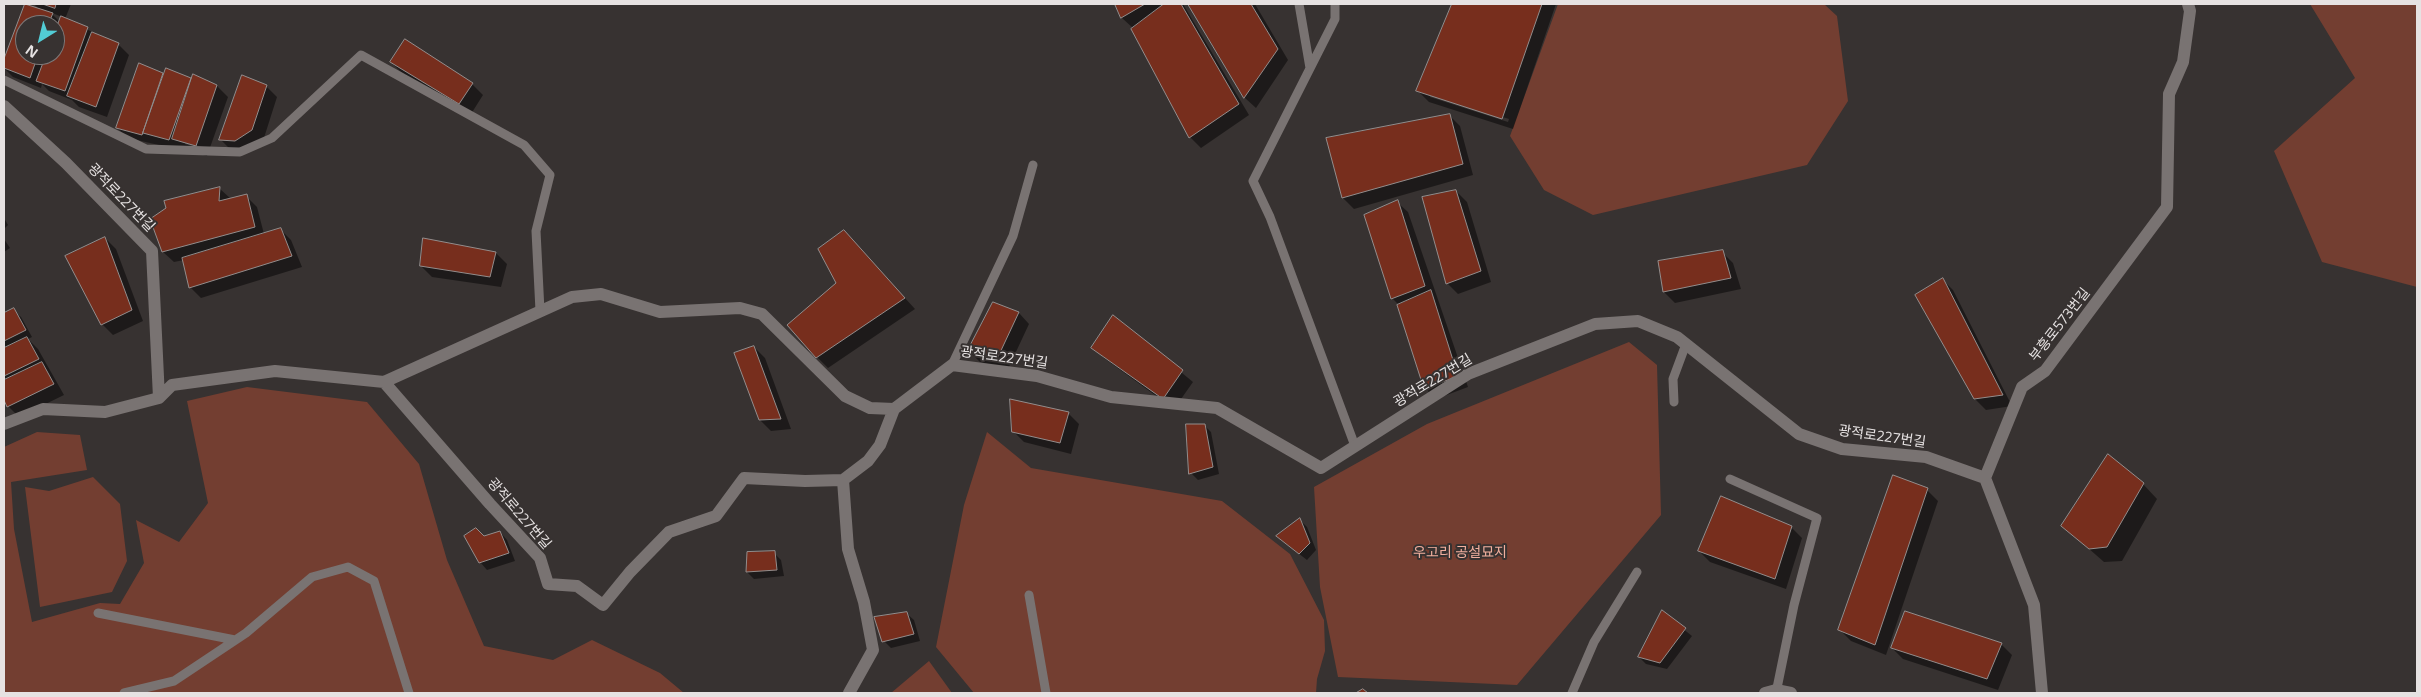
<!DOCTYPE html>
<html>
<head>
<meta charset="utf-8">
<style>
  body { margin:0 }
  #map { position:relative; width:2421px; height:697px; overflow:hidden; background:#373231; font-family:"Open Sans",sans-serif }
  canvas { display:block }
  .frame { position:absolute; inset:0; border:5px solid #e6e2e2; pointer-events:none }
  .north { position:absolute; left:15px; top:15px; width:50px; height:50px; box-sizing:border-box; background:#373231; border:1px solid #7d7878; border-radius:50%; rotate:216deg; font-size:14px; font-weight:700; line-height:20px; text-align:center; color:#e6e2e2 }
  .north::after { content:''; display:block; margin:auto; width:18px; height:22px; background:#52ccd5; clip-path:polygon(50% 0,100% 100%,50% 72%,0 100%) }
</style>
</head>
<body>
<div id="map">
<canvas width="2421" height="697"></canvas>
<div class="frame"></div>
<div class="north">N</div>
</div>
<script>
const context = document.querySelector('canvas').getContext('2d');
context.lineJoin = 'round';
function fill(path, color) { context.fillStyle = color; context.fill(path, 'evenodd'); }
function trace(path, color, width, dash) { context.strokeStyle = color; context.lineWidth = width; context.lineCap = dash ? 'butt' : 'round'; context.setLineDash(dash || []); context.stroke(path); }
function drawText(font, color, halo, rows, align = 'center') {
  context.font = font + ' "Open Sans","Noto Sans KR",sans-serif'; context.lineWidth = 4; context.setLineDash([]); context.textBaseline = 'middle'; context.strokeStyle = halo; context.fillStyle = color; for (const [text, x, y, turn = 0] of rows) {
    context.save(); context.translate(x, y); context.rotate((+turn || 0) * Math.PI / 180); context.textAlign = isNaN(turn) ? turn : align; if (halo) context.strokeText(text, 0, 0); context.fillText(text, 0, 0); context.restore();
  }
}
const green = new Path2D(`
  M1558,4H1824L1837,16L1848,101L1807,165L1593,215L1544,190L1510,136Z
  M2310,4H2417V287L2322,262L2274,151L2355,78Z
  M1629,342L1657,365L1661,515L1517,685L1338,677L1320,587L1314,487L1427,424Z
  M247,387L367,402L419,464L447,560L484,646L553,660L592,640L660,673L684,693H4V447L37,432L80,435L87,470L11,482L14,529L32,622L100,603L120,604L144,563L136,520L179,542L208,503L187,401Z
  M987,432L1031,468L1222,501L1290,554L1324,620L1325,651L1317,679L1316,693H974L936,647L964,505Z
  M93,477L120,504L127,561L112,592L40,607L25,487L49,491Z
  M929,661L952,693H891Z`);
const shadow = new Path2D(`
  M26,4L39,9L34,4H71L65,19L118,44L129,55L107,117L79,107L72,100L49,91L42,84L41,88L13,77L4,68V63ZM50,12L62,17L60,22ZM25,25H55V55H25Z
  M1117,4H1183L1249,115L1201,148L1190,137L1134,29L1122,18Z
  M1190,4H1255L1288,60L1256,108L1245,98Z
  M1454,4H1556L1513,129L1429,102L1418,91ZM1430,94L1509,119L1508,122L1430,97Z
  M391,62L472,84L483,95L471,114L402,73Z
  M139,65L165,75L167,69L192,80L217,86L228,97L207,156L128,138L117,128ZM185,142L202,147L201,149L185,144Z
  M266,86L277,97L263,141L231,150L220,139Z
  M1449,115L1460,126L1473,175L1354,209L1343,198L1328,139Z
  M219,188L231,199L246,196L257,207L264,234L280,229L291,240L302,267L201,298L190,287L184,260L174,262L163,252Z
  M1456,191L1467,202L1491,282L1458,294L1447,283Z
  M1397,202L1408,212L1468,387L1436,399L1425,388L1399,305L1392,298Z
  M4,218L8,225L4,229Z
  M105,238L116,249L143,321L113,335L102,324Z
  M4,239L10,248L4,252Z
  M854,242L915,309L828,368L817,357L837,283Z
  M1722,252L1733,263L1741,289L1675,303L1664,292Z
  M496,253L507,264L501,287L432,277L421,266Z
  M1942,279L1953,290L2012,406L1986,410L1975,399Z
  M13,310L21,317L32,337L28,339L38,349L64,395L19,417L8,406L4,398V314Z
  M1019,313L1029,324L1008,369L980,362L969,351Z
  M1114,317L1193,382L1174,409L1104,358L1093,347Z
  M754,347L765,358L791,429L771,431L760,420Z
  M1068,413L1079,424L1071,454L1024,442L1013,431Z
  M1204,425L1211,432L1219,474L1198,480L1191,473Z
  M2143,484L2157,499L2122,561L2104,562L2063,526Z
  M1927,490L1938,501L1886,655L1851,641L1840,630Z
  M1300,520L1307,527L1316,550L1307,560L1285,543Z
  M1791,527L1802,538L1786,589L1710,562L1699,551Z
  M500,532L507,540L515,561L487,570L480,562L484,538Z
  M748,553H774L781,560L784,576L754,579L747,572Z
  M1662,612L1692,636L1667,669L1646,664L1639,657Z
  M906,613L914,620L920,641L891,648L884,641Z
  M2001,644L2012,655L1998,690L1903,659L1892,648Z`);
const building = new Path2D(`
  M25,4L53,13L48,25H25V55H38L30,78L4,68V59Z
  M43,4H56L55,8Z
  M1115,4H1145L1121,18Z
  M1164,4H1181L1239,104L1189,138L1131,29Z
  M1188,4H1251L1278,49L1244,98Z
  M1452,4H1542L1502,119L1416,91Z
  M61,16L88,27L65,91L36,81L46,55H55V32Z
  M92,32L119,43L96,107L67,96Z
  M405,39L473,83L459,104L390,62Z
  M139,63L163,73L142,135L116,128Z
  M166,68L191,78L169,140L143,133Z
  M193,74L217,85L196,146L172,139Z
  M242,75L267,85L252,130L235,141L219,140Z
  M1450,114L1463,164L1342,198L1326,138Z
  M220,187L219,201L247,194L255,227L162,252L150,219L166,208L164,201Z
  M1456,190L1481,271L1446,284L1422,197Z
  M1398,200L1425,286L1391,299L1364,215Z
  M281,228L292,256L189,288L182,258Z
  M844,230L905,298L816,358L787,325L836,283L818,249Z
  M105,237L132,310L101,325L65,256Z
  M423,238L496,252L490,277L420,266Z
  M1723,250L1731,278L1663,292L1658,261Z
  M1943,278L2003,395L1974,399L1915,295Z
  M1431,290L1458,376L1424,389L1397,305Z
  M993,302L1019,312L997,359L967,352Z
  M14,308L26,330L4,341V313Z
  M1113,315L1183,370L1163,399L1091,348Z
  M27,337L39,359L4,376V348Z
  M754,346L781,419L759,420L734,353Z
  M42,362L54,384L7,407L4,400V380Z
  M1010,399L1069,412L1060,443L1012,432Z
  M1186,424H1205L1213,467L1189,474Z
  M2108,454L2144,483L2107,547L2089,549L2061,526Z
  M1893,475L1928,488L1875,645L1838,630Z
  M1721,496L1792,526L1775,579L1698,551Z
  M1300,518L1310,543L1299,554L1276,536Z
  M476,528L484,536L500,531L509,553L479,563L464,536Z
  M775,551L777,570L746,572L747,552Z
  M1662,610L1686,628L1660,663L1638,657Z
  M1905,611L2002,643L1987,679L1891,648Z
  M907,612L914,634L882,642L874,617Z
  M1363,689L1368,693H1356Z`);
const service = new Path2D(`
  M1299,4L1310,68
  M1335,4V19L1253,181L1270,217L1355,446
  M4,80L146,149L240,152L272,138L361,55L524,145L550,175L536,231L540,311
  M952,365L1013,236L1033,165
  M1674,402L1673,379L1686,344
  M1730,479L1817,518L1794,605L1776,693
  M1029,595L1046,693
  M98,613L235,640
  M124,693L174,681L246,633L312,577L348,567L374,581L409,693
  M1572,693L1594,642L1637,572`);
const minor = new Path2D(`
  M4,106L66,163L152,251L159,398
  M384,382L490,504L540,558L548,584L577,586L603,605L630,572L669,532L716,516L744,478L805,481L843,480L868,461L880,445L894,409
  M4,424L43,409L105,412L159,398L172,385L275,371L384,382L572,297L601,294L660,312L740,308L762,314L845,396L870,408L894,409L952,365L1037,376L1111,397L1217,408L1321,468L1468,374L1595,324L1638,321L1677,337L1799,434L1842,449L1926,457L1985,478
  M843,480L848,549L864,602L873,650L849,693
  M2042,693L2034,605L1985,478L2022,387L2045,371L2167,207L2169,94L2183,62L2190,11L2188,4`);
const tertiary = new Path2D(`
  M1765,693L1776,690L1791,693`);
const streetNames = [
  ["광적로227번길",121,198,46],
  ["부흥로573번길",2060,325,-52],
  ["광적로227번길",1004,358,8],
  ["광적로227번길",1433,381,-31],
  ["광적로227번길",1882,437,8],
  ["광적로227번길",519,514,49]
];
const parkNames = [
  ["우고리 공설묘지",1460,553]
];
fill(green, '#733e31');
fill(shadow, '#0007');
fill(building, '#772e1d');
trace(building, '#938d8c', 1);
trace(service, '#797372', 9);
trace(minor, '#797372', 12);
trace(tertiary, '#797372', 12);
drawText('14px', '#e6e2e2', '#373231', streetNames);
drawText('14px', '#f1af9e', '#373231', parkNames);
</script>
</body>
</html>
